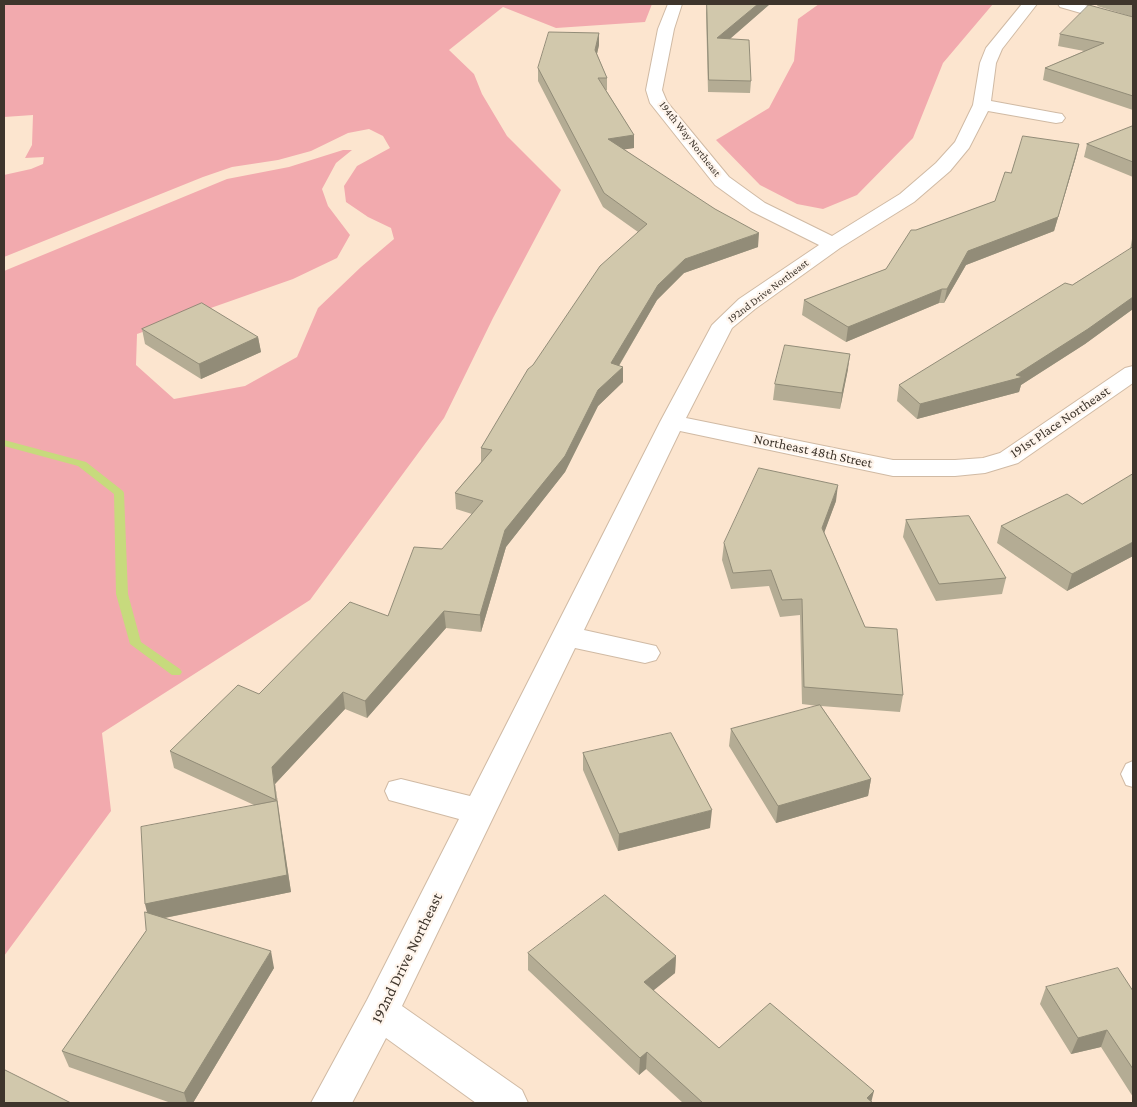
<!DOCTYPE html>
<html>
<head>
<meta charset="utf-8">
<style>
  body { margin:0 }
  #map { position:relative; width:1137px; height:1107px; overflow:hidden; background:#fce5cf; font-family:"Crimson Pro",serif }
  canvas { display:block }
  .frame { position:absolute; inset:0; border:5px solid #3e352c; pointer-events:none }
</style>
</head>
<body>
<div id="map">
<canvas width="1137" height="1107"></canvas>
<div class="frame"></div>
</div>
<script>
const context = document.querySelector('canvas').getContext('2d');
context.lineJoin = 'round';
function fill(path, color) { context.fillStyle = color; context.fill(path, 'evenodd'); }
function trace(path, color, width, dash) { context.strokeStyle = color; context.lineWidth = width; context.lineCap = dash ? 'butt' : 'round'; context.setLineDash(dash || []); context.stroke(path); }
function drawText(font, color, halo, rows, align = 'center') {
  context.font = font + ' "Crimson Pro",serif'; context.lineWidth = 4.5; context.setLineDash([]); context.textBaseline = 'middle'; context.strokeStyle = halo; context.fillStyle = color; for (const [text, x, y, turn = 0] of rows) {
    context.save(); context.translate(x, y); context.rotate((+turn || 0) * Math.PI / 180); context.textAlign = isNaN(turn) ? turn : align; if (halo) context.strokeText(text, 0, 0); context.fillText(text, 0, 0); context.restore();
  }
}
const green = new Path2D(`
  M4,4H652L645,22L556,28L503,7L449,50L474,74L482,94L507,136L561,190L493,318L444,418L310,600L102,733L111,811L4,956V271L227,179L289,167L343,150H352L336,163L322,189L328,206L350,235L337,258L293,279L137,334L136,365L174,399L245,386L297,357L318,308L361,267L394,239L391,228L368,217L346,202L344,186L357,166L390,148L383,136L369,129L348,133L311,151L278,160L232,167L203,177L4,257V175L31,169L43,164L44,157L25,158L32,145L33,115L4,117Z
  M819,4H993L943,63L913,138L857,195L823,209L797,204L760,185L716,140L769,108L794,61L798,19Z`);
const stream = new Path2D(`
  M4,440L86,462L123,491L124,493L128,594L141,642L180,669L182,672L180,675H172L130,644L116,594L114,494L78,466L4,446Z`);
const service = new Path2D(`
  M1133,761V787L1126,785L1121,774L1126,764Z`);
const minor = new Path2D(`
  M668,4H682L674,29L662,90L667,102L729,177L765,203L832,236L900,194L936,163L955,142L973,105L980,63L986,48L1022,4H1037L1002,49L996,63L991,101L1056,113L1062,114L1065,118L1062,122L1056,123L988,111L969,148L950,171L914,202L840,248L755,309L732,328L686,418L893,460H955L983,458L1000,453L1125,368L1133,366V383L1018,463L985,473L955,476H893L680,431L584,630L656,646L660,653L656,660L645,663L575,648L402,1006L522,1090L528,1103H476L386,1038L352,1103H311L367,1000L459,819L389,800L385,791L389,782L401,779L470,796L660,422L712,325L739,299L819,245L751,211L715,185L650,103L646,90L658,29Z
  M1058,4H1081L1133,18V28L1060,7Z`);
const wall = new Path2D(`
  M707,4H770L730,39L751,81L750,93L708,92L706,13Z
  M1098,4H1133V17L1097,6Z
  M1133,17V110L1043,80L1045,68L1084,51L1058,46L1060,34Z
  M599,33V45L597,54L607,78V90H606L634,135V148L624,149L758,247L684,273L657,300L619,366L623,367V382L598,406L565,472L506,547L481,632L446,628L367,718L345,709L275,784L291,892L165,918L274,968L193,1103H171L69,1067L62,1051L146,931L147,912L254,805L174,768L170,751L259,694L388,616L472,514L456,509L455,493L481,462V448L533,365L638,232L603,207L538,81V68Z
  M1133,126V177L1084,157L1087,144Z
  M1076,157L1054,231L966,265L944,303H939L846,342L802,315L804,300L886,269L916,230L995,201L1011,173Z
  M1132,239H1133V309L1085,344L1021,385L1019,392L917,419L897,401L899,385L1072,285L1130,250Z
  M142,329L258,337L261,352L201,379L145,344Z
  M848,369L840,409L773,400L775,384Z
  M1133,474V556L1067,591L997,543L1001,526L1082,504Z
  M836,501L824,532L865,627L903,695L900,712L821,706L871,779L868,796L776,823L729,746L731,729L818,706L802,704L800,615L780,617L769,586L731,589L722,560L724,543Z
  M906,520L1006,578L1002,594L936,601L903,537Z
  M583,753L710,828L618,851L583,770Z
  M528,953L676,956L675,973L653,990L719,1048L873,1103H683L646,1069L639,1075L528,970Z
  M1046,987L1133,991V1097L1101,1047L1071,1054L1040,1004Z`);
const shadedWall = new Path2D(`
  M758,4H770L717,50V38Z
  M599,33V45L595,62V50Z
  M634,135V148L608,152V139Z
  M1079,144L1076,157L1054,231L966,265L944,303L947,289L968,251Z
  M759,233L758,247L684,273L657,300L611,379V363L658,285L685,259Z
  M942,289L939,303L846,342L848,327Z
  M1133,297V309L1085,344L1021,385L1019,392L917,419L920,404L1016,375Z
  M258,337L261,352L201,379L199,364Z
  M850,354L848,369L840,409L842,393Z
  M623,367V382L598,406L565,472L506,547L481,632L480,615L505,530L598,390Z
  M838,485L836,501L820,544L822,528Z
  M1133,542V556L1067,591L1072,574Z
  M444,611L446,628L367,718L365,701Z
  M343,692L345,709L275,784L280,817L272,767Z
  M871,779L868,796L776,823L778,806Z
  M277,801L291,892L149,921L145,904Z
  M712,810L710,828L618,851L619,834Z
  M271,951L274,968L193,1103H187L184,1093Z
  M676,956L675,973L643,999L644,982Z
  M1107,1030L1101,1047L1071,1054L1078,1038Z
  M647,1052L646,1069L639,1075L640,1058Z
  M874,1091L871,1103L867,1098Z`);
const building = new Path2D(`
  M707,4H758L717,38L749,40L751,81L709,80Z
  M1089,5L1133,17V96L1045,68L1104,43L1060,34Z
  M549,32L599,33L595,50L607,78H598L634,135L608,139L715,209L759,233L685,259L658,285L611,363L623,367L598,390L565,456L505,530L480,615L444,611L365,701L343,692L272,767L276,800L170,751L238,685L259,694L350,602L388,616L414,547L442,549L483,501L455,493L492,450L481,448L528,369L533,365L600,266L647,224L604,193L538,68Z
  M1133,126V162L1087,144Z
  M1023,136L1079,144L1058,217L968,251L947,289H942L848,327L804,300L886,269L911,230H916L995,201L1005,172L1011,173Z
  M1133,247V297L1088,329L1016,375L1023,377L920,404L899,385L1065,283L1072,285Z
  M202,303L258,337L199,364L142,329Z
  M785,345L850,354L842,393L775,384Z
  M759,468L838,485L822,528L865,627L897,629L903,695L804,687L802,599L782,600L771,570L733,573L724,543Z
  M1133,474V542L1072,574L1001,526L1067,494L1082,504Z
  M969,516L1006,578L939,584L906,520Z
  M820,705L871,779L778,806L731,729Z
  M671,733L712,810L619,834L583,753Z
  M277,801L287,875L145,904L141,827Z
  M605,895L676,956L644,982L719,1048L770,1003L874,1091L867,1098L873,1103H703L647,1052L640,1058L528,953Z
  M145,912L271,951L184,1093L62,1051L146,931Z
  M1118,968L1133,991V1069L1107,1030L1078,1038L1046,987Z
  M5,1070L71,1103H4V1071Z`);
const farStreetnames = [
  ["194th Way Northeast",690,139,52],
  ["192nd Drive Northeast",768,291,-37]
];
const streetNames = [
  ["191st Place Northeast",1060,422,-34],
  ["Northeast 48th Street",813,451,12]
];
const nearStreetnames = [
  ["192nd Drive Northeast",407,958,-64]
];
fill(green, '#f2aaae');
fill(stream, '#c7da7d');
trace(service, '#d0baa4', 2);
trace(minor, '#d0baa4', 2);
fill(service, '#fff');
fill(minor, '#fff');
fill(wall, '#b4ac94');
fill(shadedWall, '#928c78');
fill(building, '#d1c8ac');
trace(building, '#928c78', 1);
drawText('11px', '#3e352c', '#fff5ec', farStreetnames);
drawText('14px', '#3e352c', '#fff5ec', streetNames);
drawText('16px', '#3e352c', '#fff5ec', nearStreetnames);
</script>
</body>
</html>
